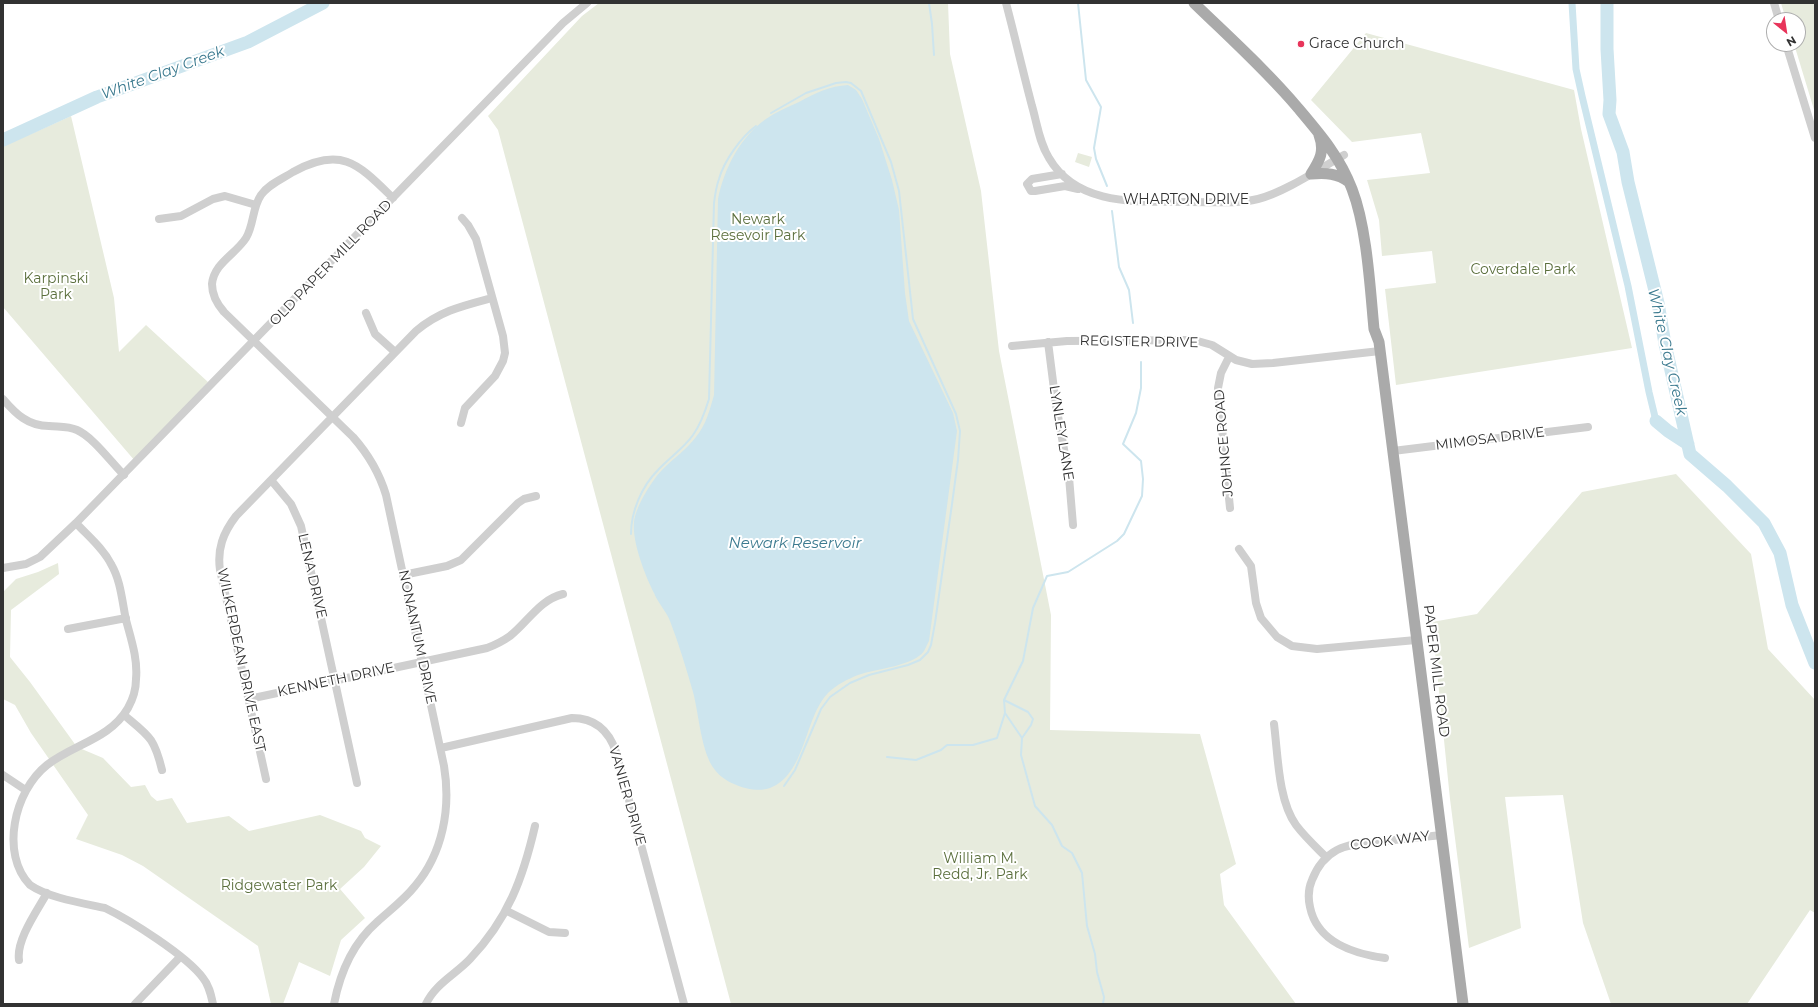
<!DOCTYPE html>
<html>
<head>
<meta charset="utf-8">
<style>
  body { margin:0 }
  #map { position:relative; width:1818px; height:1007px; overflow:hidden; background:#fff; font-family:Montserrat,sans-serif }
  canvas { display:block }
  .frame { position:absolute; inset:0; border:4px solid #323232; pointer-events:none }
  .north { position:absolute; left:1766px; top:12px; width:40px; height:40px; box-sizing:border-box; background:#fff; border:1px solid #adadad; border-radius:50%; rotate:150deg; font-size:11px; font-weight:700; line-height:16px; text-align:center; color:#323232 }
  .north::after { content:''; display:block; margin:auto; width:14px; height:18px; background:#e8345a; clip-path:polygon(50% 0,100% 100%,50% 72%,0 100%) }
</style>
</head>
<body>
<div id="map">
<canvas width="1818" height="1007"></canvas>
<div class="frame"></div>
<div class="north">N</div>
</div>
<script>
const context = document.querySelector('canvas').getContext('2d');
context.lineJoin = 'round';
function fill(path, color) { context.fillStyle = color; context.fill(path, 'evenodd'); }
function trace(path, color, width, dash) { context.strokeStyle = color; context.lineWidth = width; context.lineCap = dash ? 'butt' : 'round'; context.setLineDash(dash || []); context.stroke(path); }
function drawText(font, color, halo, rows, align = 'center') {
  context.font = font + ' Montserrat,sans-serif'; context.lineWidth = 4; context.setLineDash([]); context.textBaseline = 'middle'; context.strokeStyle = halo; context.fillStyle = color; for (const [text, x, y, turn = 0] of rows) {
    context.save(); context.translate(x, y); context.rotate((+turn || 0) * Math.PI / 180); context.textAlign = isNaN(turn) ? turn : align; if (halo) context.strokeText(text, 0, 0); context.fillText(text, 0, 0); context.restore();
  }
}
const green = new Path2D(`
  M599,3H948L950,54L981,191L999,351L1051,615L1050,730L1200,734L1236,864L1220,874L1224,905L1296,1004H731L498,130L488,116L582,16Z
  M1781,3H1815V113L1794,44H1798V20H1786Z
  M1366,33L1574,90L1581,129L1632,348L1396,385L1385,289L1436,283L1432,251L1382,256L1379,220L1367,180L1430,173L1421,133L1352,142L1311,100Z
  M71,116L114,298L119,352L146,325L208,382L135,461L3,307V142L31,134Z
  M1078,153L1092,157L1089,167L1075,162Z
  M1676,474L1751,554L1768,649L1815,700V913L1810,910L1747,1004H1611L1583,923L1563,795L1505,797L1521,928L1469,948L1450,799L1432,622L1477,614L1582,492Z
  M58,563L59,574L11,610L10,657L30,682L77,747L103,758L131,787L145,785L151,796L157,801L172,798L187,823L229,816L249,831L320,815L361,831L365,838L381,846L364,867L340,889L365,918L341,940L330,976L299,962L283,1004H271L258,946L143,866L122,855L76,839L88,815L31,733L15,705L3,699V592L16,579L38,572Z`);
const water = new Path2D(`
  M848,85L856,90L862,99L879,139L892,180L899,210L905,293L909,321L953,413L957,431L929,641C927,644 926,648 924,651C914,666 875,669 858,675C848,679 836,685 828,693C804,718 806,774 770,788C754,794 725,784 715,770C701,753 699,714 693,692C686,668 679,644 670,621C666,611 658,603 654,593C645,575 632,542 634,522C636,506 652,480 663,469C674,458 687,449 696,437C706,425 710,409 714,395L718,199C724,169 740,137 766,119C776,112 788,107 799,102C815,93 830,86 848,85Z`);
const stream = new Path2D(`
  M929,3L932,24L934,55
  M1078,3L1086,80L1101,107L1094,148L1096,159L1107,186
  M771,113L806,93L836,83L846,82L851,83L861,91L891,162L899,191L913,319L956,414L960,431L958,460L952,504L935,623L931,645L928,652L920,660L908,665L869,675L850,683L830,697L821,709L795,770L784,786
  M1112,211L1119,267L1129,290L1133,323
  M631,534C631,511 642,486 658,470C669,458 684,448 693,435C701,424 705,412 709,399L714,203C715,195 716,187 719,179C724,161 741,137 756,126
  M1004,700L1028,712L1033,719L1031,725L1022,738
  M887,757L916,760L941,750L947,745H973L997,738L1005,713
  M1103,1004L1104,997L1097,972L1095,954L1087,926L1082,873L1072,853L1062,846L1052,825L1035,806L1021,755L1022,738L1005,713L1004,700L1023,661L1033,608L1047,576L1068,572L1117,541L1124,534L1142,496L1143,479L1141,461L1123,444L1136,413L1141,388V362`);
const canal = new Path2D(`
  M1572,3L1576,69L1582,96L1628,286L1649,392L1656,421`);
const river = new Path2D(`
  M1607,3V49L1610,100L1609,114L1623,152L1628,182L1658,303L1665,344L1690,454L1727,486L1764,523L1780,553L1792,605L1815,663
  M3,140L97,97L248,42L323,3
  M1656,421L1668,431L1688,444`);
const minor = new Path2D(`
  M1006,3C1015,37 1023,72 1032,106C1037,123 1039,142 1049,158C1078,208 1141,201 1191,202C1213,202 1237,204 1258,199C1285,192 1319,169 1344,155
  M1774,3L1779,20
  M1786,44L1815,138
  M1062,174L1032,179L1027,184L1031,191H1035L1065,186L1078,189
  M159,219L181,216L213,199L225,196L256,205
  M366,313L375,334L395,352
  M1048,342L1056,405L1069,477L1073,525
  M1012,346L1067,341L1194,340L1212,345L1236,360L1252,364L1273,363L1380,351
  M1229,357L1221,373L1218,388L1230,508
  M3,399C16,414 28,426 49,426C59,427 68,426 77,430C93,437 111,462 124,475
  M461,423L465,408L495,376L503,361L505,353L503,336L476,239L468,225L462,218
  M1393,451L1588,427
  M271,480L291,504L301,526L357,783
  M76,523C88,536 103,548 111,564C121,581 122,601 126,620C131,639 138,659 136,679C136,689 133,699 128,708C110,739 74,744 47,765C14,791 0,854 30,885C49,898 82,903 105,908C130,920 187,956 203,978C209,985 211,995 213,1004
  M1239,549L1251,566L1256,603L1261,618L1277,637L1292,646L1317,649L1416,640
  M3,568L26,564L40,557L76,523L563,23L587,3
  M403,575L447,566L461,560L518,503L524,499L536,496
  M68,629L126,618
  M249,699L487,648C495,645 503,641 510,636C528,622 539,600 563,594
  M124,715C149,736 154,737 162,770
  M1274,724C1278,755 1278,800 1296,825C1305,837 1316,847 1326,857
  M441,748L572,718C595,718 609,731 616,752L684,1004
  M3,775L24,789
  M266,779L220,570C217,549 223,533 236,516L416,331C440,311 462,306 492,298
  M507,911L549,932L565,933
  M1385,958C1354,954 1317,942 1310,907C1308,898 1308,889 1312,880C1317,867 1324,857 1337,850C1351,843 1368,843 1384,841C1403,839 1423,837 1442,835
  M19,960C16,940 37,911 47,893
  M135,1004L180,957
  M334,1004C340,973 353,943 377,922C390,910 404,900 415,886C443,853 451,808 444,766L386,495C379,472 369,455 353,437L224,312C217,304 212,295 212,284C214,263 236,254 246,238C254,225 252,208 261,195C269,184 282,179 293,172C342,145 359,165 393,198
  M426,1004C435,984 456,974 470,959C508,919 523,878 535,826`);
const major = new Path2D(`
  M1194,3C1229,37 1267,71 1298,108C1320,134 1340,157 1352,189C1367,228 1370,287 1374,329L1379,342L1463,1004
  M1311,174C1320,160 1325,151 1319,135
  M1311,174C1326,173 1337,173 1349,182`);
const markers = [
  [1301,44,4,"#e8345a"]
];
const poiNames = [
  ["Grace Church",1309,44]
];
const streetNames = [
  ["WHARTON DRIVE",1186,200],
  ["OLD PAPER MILL ROAD",331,263,-46],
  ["REGISTER DRIVE",1139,342,1],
  ["LYNLEY LANE",1061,433,81],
  ["MIMOSA DRIVE",1490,439,-7],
  ["JOHNCE ROAD",1224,443,-95],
  ["LENA DRIVE",312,576,77],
  ["NONANTUM DRIVE",417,637,78],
  ["WILKERDEAN DRIVE EAST",241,660,78],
  ["PAPER MILL ROAD",1436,671,83],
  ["KENNETH DRIVE",336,680,-12],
  ["VANIER DRIVE",627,796,74],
  ["COOK WAY",1390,841,-7]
];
const parkNames = [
  ["Newark",758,220],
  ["Resevoir Park",758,236],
  ["Coverdale Park",1523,270],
  ["Karpinski",56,279],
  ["Park",56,295],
  ["William M.",980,859],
  ["Redd, Jr. Park",980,875],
  ["Ridgewater Park",279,886]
];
const waterNames = [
  ["White Clay Creek",163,73,-20],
  ["White Clay Creek",1667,352,77],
  ["Newark Reservoir",795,544]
];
fill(green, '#e7ebdd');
fill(water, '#cde5ee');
trace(stream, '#cde5ee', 2);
trace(canal, '#cde5ee', 7);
trace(river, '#cde5ee', 13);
trace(minor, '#cfcfcf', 8);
trace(major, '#aaa', 11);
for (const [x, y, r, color] of markers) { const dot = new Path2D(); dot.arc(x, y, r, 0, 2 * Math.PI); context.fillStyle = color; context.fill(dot); trace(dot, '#fff', 1.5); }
drawText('14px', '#323232', '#fff', poiNames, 'left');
drawText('14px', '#323232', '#fff', streetNames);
drawText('14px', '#5b6f3d', '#fff', parkNames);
drawText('italic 15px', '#3b7a8f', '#fff', waterNames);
</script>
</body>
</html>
